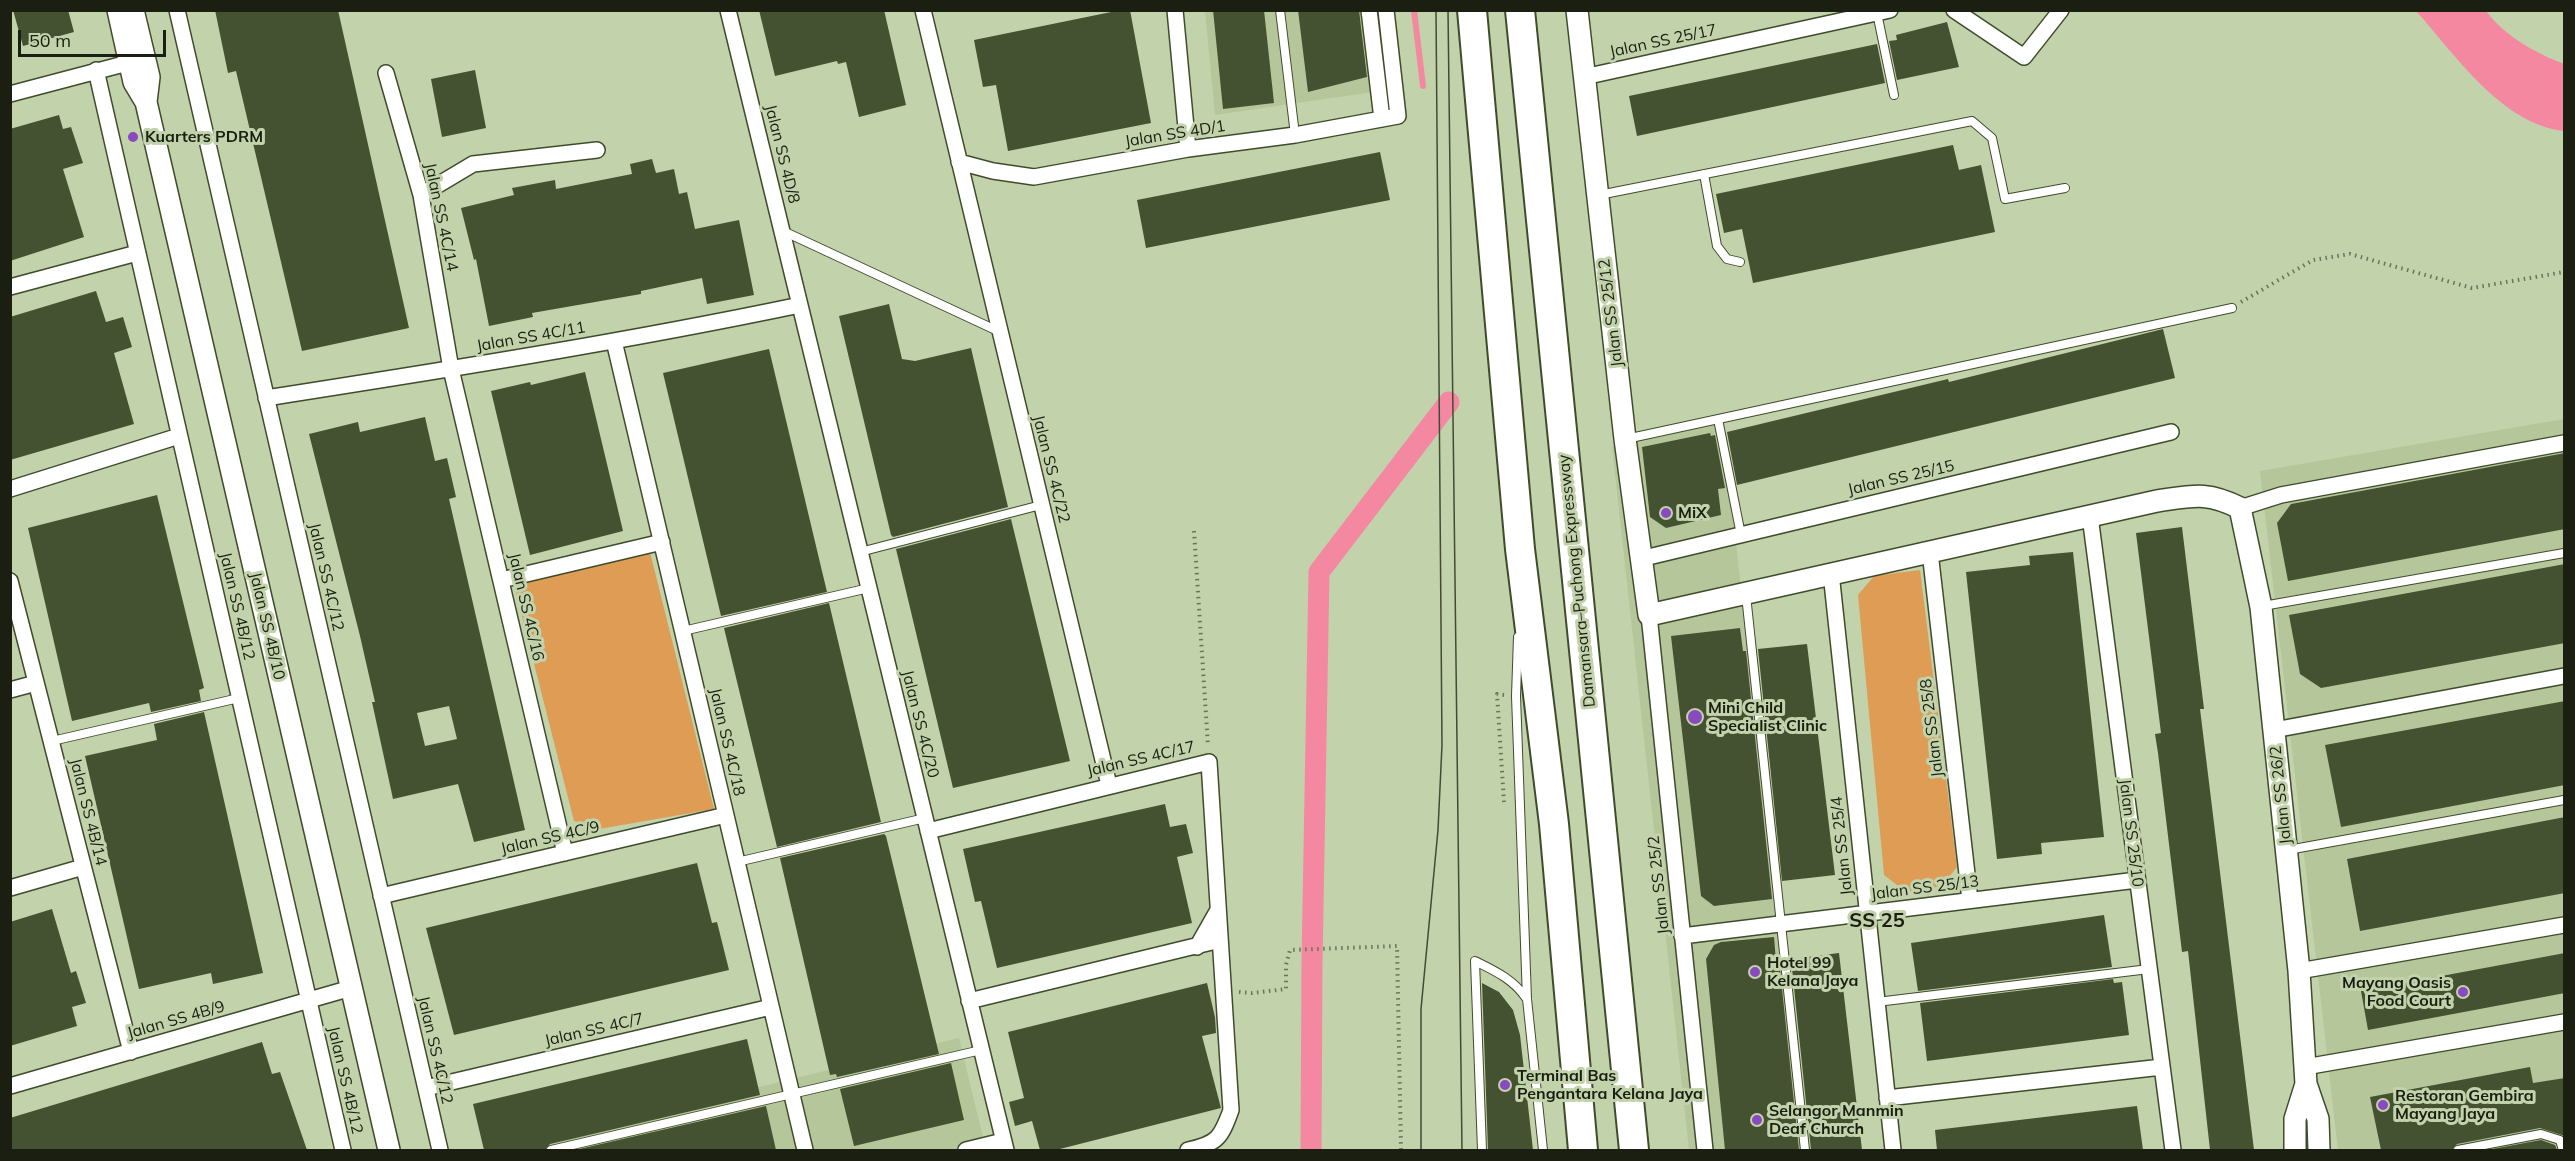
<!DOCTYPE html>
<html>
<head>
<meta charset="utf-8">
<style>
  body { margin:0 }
  #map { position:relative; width:2575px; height:1161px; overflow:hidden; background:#c2d2ab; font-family:Mulish,sans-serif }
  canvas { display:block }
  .frame { position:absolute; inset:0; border:12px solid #1a1f11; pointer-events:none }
  .scale { position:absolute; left:18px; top:30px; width:148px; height:27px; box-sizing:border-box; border:3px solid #1a1f11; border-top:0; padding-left:8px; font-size:18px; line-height:21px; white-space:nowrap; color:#1a1f11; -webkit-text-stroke:4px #c2d2ab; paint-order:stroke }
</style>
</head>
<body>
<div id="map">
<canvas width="2575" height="1161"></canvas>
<div class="frame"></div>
<div class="scale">50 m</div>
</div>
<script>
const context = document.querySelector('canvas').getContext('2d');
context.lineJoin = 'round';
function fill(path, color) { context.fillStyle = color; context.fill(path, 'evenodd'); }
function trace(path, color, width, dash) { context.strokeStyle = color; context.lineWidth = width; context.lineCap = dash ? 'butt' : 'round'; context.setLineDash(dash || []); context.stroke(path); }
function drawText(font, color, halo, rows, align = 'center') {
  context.font = font + ' Mulish,sans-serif'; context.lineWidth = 6; context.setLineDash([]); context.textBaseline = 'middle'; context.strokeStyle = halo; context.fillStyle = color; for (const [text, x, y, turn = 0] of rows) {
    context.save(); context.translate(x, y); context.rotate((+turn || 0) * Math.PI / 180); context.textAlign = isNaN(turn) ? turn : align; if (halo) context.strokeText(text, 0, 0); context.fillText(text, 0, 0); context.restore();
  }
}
const built = new Path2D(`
  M1205,11H1378L1387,90L1215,115Z
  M2564,419V1150H2338L2260,471Z
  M1723,422L1802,1150H1689L1612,446Z
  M959,1038L986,1150H502Z`);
const green = new Path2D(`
  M650,552L714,809L599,829L574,821L514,585Z
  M1920,570L1957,867L1942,886L1906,892L1884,875L1858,595L1874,576Z`);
const water = new Path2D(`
  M2416,11H2486C2505,36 2535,53 2564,64V131C2501,124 2455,54 2416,11Z`);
const stream = new Path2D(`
  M1414,10L1423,86`);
const canal = new Path2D(`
  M1311,1150L1312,962L1319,572L1449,402`);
const building = new Path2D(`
  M13,10H68L74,32L23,46Z
  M215,10H338L409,328L302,351L236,71L228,73Z
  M759,10H884L906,105L859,117L846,62L838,64L837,61L775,76Z
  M1121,10H1130L1151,123L1008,151L996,85L983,87L974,40Z
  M1213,10H1264L1274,103L1223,109Z
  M1298,10H1359L1367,77L1308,92Z
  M1947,22L1959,67L1897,80L1889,41L1897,40L1896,35Z
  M1877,44L1885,83L1637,136L1629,96Z
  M475,70L486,128L442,137L431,79Z
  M59,115L63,129L71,127L83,163L63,169L84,237L10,261V129Z
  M1953,145L1959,170L1981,165L1995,232L1753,283L1742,229L1724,233L1716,194Z
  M1380,152L1390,200L1146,248L1137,200Z
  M652,159L656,173L674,169L679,194L687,192L695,229L739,220L754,295L707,304L702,278L641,291V294L532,313L533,317L489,326L476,259L474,260L461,208L514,195L512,188L555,180L556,189L632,174L630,164Z
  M96,291L106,322L123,317L132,347L114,353L134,424L10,460V317Z
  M889,304L902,359L915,361L971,348L1008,507L893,537L891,535L839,316Z
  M2163,329L2175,378L1737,485L1727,432L1948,379L1949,382Z
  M769,349L827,592L721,616L663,373Z
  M585,372L623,531L530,555L491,391L530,382L531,385Z
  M425,417L435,461L447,458L456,497L449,499L525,830L474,842L458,784L393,799L372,702H375L360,636L309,434L358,422L360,432ZM449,706L457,739L425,746L417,713Z
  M1710,433L1711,436L1715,435L1725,488L1718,489L1721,515L1666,528L1650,517L1642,447Z
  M2565,453V529L2288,581L2277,523L2291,504Z
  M157,495L204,688L199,690L201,701L151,712L149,703L72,721L28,528Z
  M1011,519L1070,761L953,788L896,549Z
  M2182,527L2204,709H2200L2254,1150H2210L2188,951L2182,952L2158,753L2155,734L2161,733L2136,533Z
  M2073,552L2104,837L2041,843L2042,854L1997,859L1966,572L2030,565L2029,556Z
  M2565,564V643L2321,688L2300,674L2289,615Z
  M829,603L881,822L777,847L724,628Z
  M1740,628L1743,651H1746L1772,899L1714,906L1701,896L1671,636Z
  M1807,644L1835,875L1782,881L1758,649Z
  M2565,701V785L2341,827L2325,745Z
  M204,712L263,973L213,984L211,973L139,989L85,756L157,740L154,724Z
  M1165,804L1170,827L1186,824L1193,853L1177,857L1192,923L997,968L981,901L975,902L963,849Z
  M2565,817V893L2360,931L2347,859Z
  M884,834L886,836L939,1054L837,1077L836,1074L830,1075L780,858Z
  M697,863L712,923L717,922L729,970L454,1035L426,928Z
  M52,909L71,973L76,971L86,1003L72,1007L77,1026L10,1046V922Z
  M2104,915L2112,967L1918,991L1911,943Z
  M1774,937L1776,961L1779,960L1799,1150H1725L1706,959L1714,945L1721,942Z
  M1839,953L1862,1150H1811L1791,959Z
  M2565,953V993L2368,1030L2361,991Z
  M2113,979L2114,983L2122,982L2129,1035L1927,1061L1920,1003Z
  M1207,983L1215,1017L1216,1033L1202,1036L1221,1108L1056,1150H1040L1032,1121L1015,1126L1009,1102L1024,1098L1008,1032Z
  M1482,983L1499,992L1513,1010L1520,1035L1533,1150H1488Z
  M747,1039L760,1095L550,1144L545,1150H484L473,1104Z
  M262,1042L272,1074L280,1072L307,1150H10V1118Z
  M951,1063L964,1120L854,1146L840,1089Z
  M2530,1067L2533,1083L2565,1078V1136L2540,1128L2457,1144L2452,1150H2381L2370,1097Z
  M766,1106L776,1150H575Z
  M2137,1106L2143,1150H1937L1935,1130Z
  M2541,1140L2555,1145L2557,1150H2487Z`);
const path = new Path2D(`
  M2241,302L2313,260L2350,254L2472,288L2564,272
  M1194,531L1208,746
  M1504,695L1497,694L1504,802
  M1239,992L1252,993L1286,989V965L1290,950L1397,946L1401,1150`);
const lane = new Path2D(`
  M1280,10L1295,135
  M1877,13L1894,95
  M1704,174L1717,246L1727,259L1740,262
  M1599,195L1972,121L1992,138L2005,199L2065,188
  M783,231L1000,332
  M1718,419L1741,535
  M1626,439L2232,308
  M860,552L1041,505
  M1746,595L1805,1150
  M2263,606L2564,553
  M683,631L869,588
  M1518,637L1516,696L1527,999L1543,1150
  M52,741L239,698
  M2288,850L2564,800
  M737,862L925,818
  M1877,1002L2149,969
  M551,1150L981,1050
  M1482,1150L1475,961C1495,971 1513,979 1526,998
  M2458,1150L2541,1134L2560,1140L2563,1150`);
const street = new Path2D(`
  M177,10L440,1150
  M728,10L1006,1150
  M923,10L1109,785
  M1175,10L1188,149
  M1369,10L1382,119
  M1954,10L2024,57L2061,10
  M96,70L343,1150
  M386,73L421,195L451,369L565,853
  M1584,77L1890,10
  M10,94L139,60
  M959,162L993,171L1034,177L1188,149L1295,135L1398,116L1386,10
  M421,195L473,164L597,150
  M10,287L137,253
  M614,341L805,1150
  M266,398C445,370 623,342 800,305
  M10,489L179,436
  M2240,508L2281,495L2564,443
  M2090,516L2173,1150
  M1930,552L1970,900
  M1640,559L2171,432
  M1831,573L1893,1150
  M501,580L662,542
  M10,581L131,1052
  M1649,615L1705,1150
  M10,690L36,683
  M2274,730L2564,676
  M928,831L1209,762L1231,1110C1221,1138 1217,1144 1188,1150
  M10,888L83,867
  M381,896L726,815
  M1682,936L2137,880
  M1197,947L1218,910
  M2299,971L2564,925
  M969,1001L1220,940
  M2305,1067L2564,1022
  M10,1086L351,988
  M426,1088L771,1007
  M1887,1098L2162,1067
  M966,1150L1003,1141`);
const secondary = new Path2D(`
  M118,10L134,82L146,102L389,1150
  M133,10L149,77L146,102
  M1577,10L1625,439L1649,615L2157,501C2193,496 2206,491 2240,508L2261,607L2299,971L2306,1084L2318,1119L2319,1150
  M2295,1150V1119L2306,1084`);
const highway = new Path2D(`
  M1472,10L1520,549L1554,824L1583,1150
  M1520,10L1634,1150`);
const tram = new Path2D(`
  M1448,10L1462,1150
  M1421,1150V1009L1438,830L1442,745L1436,10`);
const markers = [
  [133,137,6,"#894ac0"],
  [1666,513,6,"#894ac0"],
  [1695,717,8,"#894ac0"],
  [1755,972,6,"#894ac0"],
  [2463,992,6,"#894ac0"],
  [1505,1085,6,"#894ac0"],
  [2383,1105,6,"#894ac0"],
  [1757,1120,6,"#894ac0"]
];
const streetNames = [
  ["Jalan SS 25/17",1663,41,-12],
  ["Jalan SS 4D/1",1175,134,-9],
  ["Jalan SS 4D/8",782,154,76],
  ["Jalan SS 4C/14",441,217,78],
  ["Jalan SS 25/12",1611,313,-97],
  ["Jalan SS 4C/11",531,337,-10],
  ["Jalan SS 4C/22",1051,469,76],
  ["Jalan SS 25/15",1901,478,-13],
  ["Jalan SS 4C/12",326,577,77],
  ["Damansara–Puchong Expressway",1577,581,-96],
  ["Jalan SS 4B/12",237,606,77],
  ["Jalan SS 4C/16",526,607,77],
  ["Jalan SS 4B/10",267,626,77],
  ["Jalan SS 4C/20",920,724,76],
  ["Jalan SS 25/8",1932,728,-97],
  ["Jalan SS 4C/18",727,742,77],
  ["Jalan SS 4C/17",1141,759,-13],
  ["Jalan SS 26/2",2281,795,-96],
  ["Jalan SS 4B/14",88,812,76],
  ["Jalan SS 25/10",2131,833,83],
  ["Jalan SS 4C/9",550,838,-13],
  ["Jalan SS 25/4",1842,846,-96],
  ["Jalan SS 25/2",1659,885,-96],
  ["Jalan SS 25/13",1925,888,-7],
  ["Jalan SS 4B/9",176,1020,-16],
  ["Jalan SS 4C/7",594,1030,-13],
  ["Jalan SS 4C/12",435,1050,77],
  ["Jalan SS 4B/12",345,1080,77]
];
const poiNames = [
  ["Kuarters PDRM",145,137],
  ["MiX",1678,513],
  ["Mini Child",1708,708],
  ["Specialist Clinic",1708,726],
  ["Hotel 99",1767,963],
  ["Kelana Jaya",1767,981],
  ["Mayang Oasis",2451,983,"right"],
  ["Food Court",2451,1001,"right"],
  ["Terminal Bas",1517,1076],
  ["Pengantara Kelana Jaya",1517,1094],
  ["Restoran Gembira",2395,1096],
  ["Mayang Jaya",2395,1114],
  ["Selangor Manmin",1769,1111],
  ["Deaf Church",1769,1129]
];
const quarterNames = [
  ["SS 25",1877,921]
];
fill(built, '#b5c79a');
fill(green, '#df9c55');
fill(water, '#f488a1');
trace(stream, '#f488a1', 6);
trace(canal, '#f488a1', 21);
fill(building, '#455231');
trace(lane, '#3f4c2b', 10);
trace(street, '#3f4c2b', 18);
trace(secondary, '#3f4c2b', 24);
trace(highway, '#3f4c2b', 32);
trace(path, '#6a745a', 4, [1.5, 4.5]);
trace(lane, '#fff', 8);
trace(street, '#fff', 15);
trace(secondary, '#fff', 21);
trace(highway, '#fff', 28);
trace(tram, '#434a36', 1.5);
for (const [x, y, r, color] of markers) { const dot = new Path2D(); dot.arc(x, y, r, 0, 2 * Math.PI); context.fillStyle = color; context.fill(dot); trace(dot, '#c2d2ab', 2); }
drawText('16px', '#1a1f11', '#c2d2ab', streetNames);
drawText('bold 16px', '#1a1f11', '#c2d2ab', poiNames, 'left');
drawText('bold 20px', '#1a1f11', '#c2d2ab', quarterNames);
</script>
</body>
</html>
